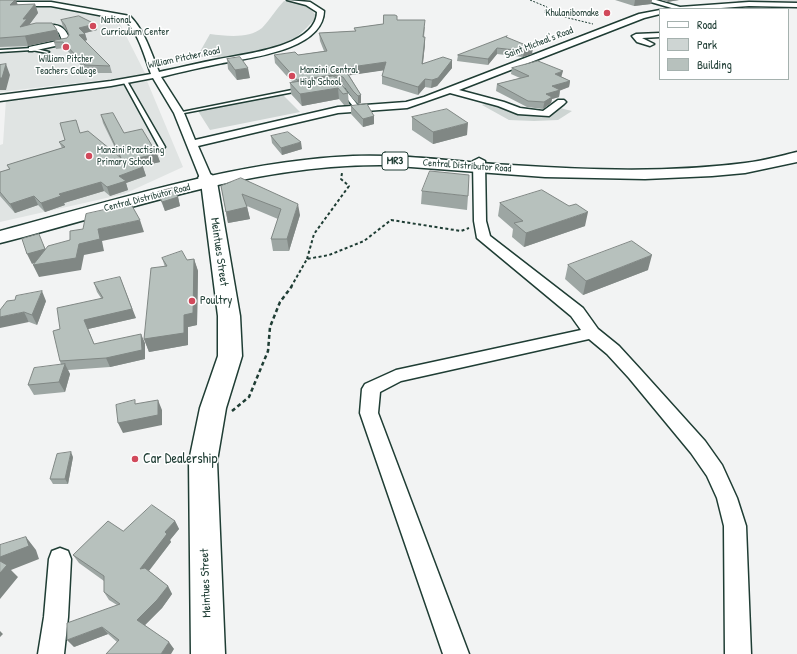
<!DOCTYPE html>
<html>
<head>
<meta charset="utf-8">
<style>
  body { margin:0 }
  #map { position:relative; width:797px; height:654px; overflow:hidden; background:#f2f3f3; font-family:"Patrick Hand",sans-serif }
  canvas { display:block }
  .legend { position:absolute; left:659px; top:8px; width:130px; height:72px; box-sizing:border-box; background:#fff; border:1px solid #a5b1ae; margin:0; padding:5px 7px; list-style:none; font-size:12px; color:#1f3d34 }
  .legend li { display:flex; align-items:center; gap:8px; height:20px }
  .legend b { width:20px; border:1px solid #a5b1ae }
</style>
</head>
<body>
<div id="map">
<canvas width="797" height="654"></canvas>
<ul class="legend">
<li><b style="height:5px;background:#fff"></b>Road</li>
<li><b style="height:11px;background:#ced5d3"></b>Park</li>
<li><b style="height:11px;background:#b7c1bd"></b>Building</li>
</ul>
</div>
<script>
const context = document.querySelector('canvas').getContext('2d');
context.lineJoin = 'round';
function fill(path, color) { context.fillStyle = color; context.fill(path, 'evenodd'); }
function trace(path, color, width, dash) { context.strokeStyle = color; context.lineWidth = width; context.lineCap = dash ? 'butt' : 'round'; context.setLineDash(dash || []); context.stroke(path); }
function drawText(font, color, halo, rows, align = 'center') {
  context.font = font + ' "Patrick Hand",sans-serif'; context.lineWidth = 3; context.setLineDash([]); context.textBaseline = 'middle'; context.strokeStyle = halo; context.fillStyle = color; for (const [text, x, y, turn = 0] of rows) {
    context.save(); context.translate(x, y); context.rotate((+turn || 0) * Math.PI / 180); context.textAlign = isNaN(turn) ? turn : align; if (halo) context.strokeText(text, 0, 0); context.fillText(text, 0, 0); context.restore();
  }
}
const built = new Path2D(`
  M738,0H797V5L737,2Z
  M47,5L117,18L146,75L0,92V8Z
  M147,81L183,167L124,194L0,222V145L3,144L6,99Z`);
const green = new Path2D(`
  M284,1C298,3 309,4 317,17C310,24 302,33 294,39C265,57 230,57 197,57L210,34C226,36 249,39 262,28C270,20 276,9 284,1Z
  M283,95L300,112L210,130L198,111Z
  M488,103C514,112 534,123 560,108L572,111L558,120L534,121L509,120L482,105Z`);
const pathFar2 = new Path2D(`
  M530,0L547,7L544,12L593,24`);
const pathFar1 = new Path2D(`
  M307,259L314,234L349,186L341,179L342,173
  M291,287L307,259L329,255L364,241L391,220L461,231L469,228`);
const path = new Path2D(`
  M232,411L249,397L268,351L270,327L280,302L292,286`);
const lane = new Path2D(`
  M32,48L49,52L47,53L32,50L0,52V50Z
  M123,80L127,81L165,147L164,148L159,147L123,81Z
  M302,88H304V90L179,114L177,113Z
  M341,89H345L360,108V110H356L341,91Z`);
const street = new Path2D(`
  M287,0L310,2L324,11C323,51 247,58 218,64C199,68 180,72 161,77L184,113L195,140L338,107L406,102L424,97L639,14L660,10V14L644,18L459,90L504,102L520,108L543,111L558,100H564L566,102L564,104L549,116L518,114L498,106L450,93L407,108L338,113L198,146L212,178L210,180H202L200,178L174,113L153,78L111,86L0,101V95L111,81L151,74C144,55 139,34 125,20L51,6H0V2H51L130,16C145,31 151,53 159,72C179,68 198,63 219,59C244,54 316,47 317,12L306,5Z
  M644,0H656L680,7L749,2L797,3V7L749,6L707,9H675Z
  M54,25C64,26 67,32 70,41L69,43L32,51H29V47L62,40L59,33L56,30L40,31L36,29L40,27Z
  M660,33V37L642,38L654,44L650,46L637,42L632,36L636,34Z
  M479,158L485,161L486,221L490,236L583,308L598,329L619,346L641,370L705,441L722,465L737,498L746,526L751,654H725L724,526L717,498L707,476L691,453L629,378L607,354L589,339L401,381L380,392L378,413L469,654H443L360,413L362,389L365,384L396,370L581,330L571,316L477,238L474,221L473,161Z
  M60,548L68,551L71,559L68,617L64,654H38L44,617L49,559L52,551Z`);
const secondary = new Path2D(`
  M206,173L212,175L217,182L240,316L242,356L226,408L217,461L225,654H191L189,461L200,408L218,356V316L201,182L198,178L200,175Z`);
const highway = new Path2D(`
  M797,152V162L745,173L712,176L645,179L545,177L384,165C251,164 126,211 0,243V231C113,201 235,161 353,156C405,154 458,162 510,165C589,170 667,173 745,163C763,161 780,156 797,152Z`);
const wall = new Path2D(`
  M0,0L17,5L35,4L38,13L29,25L57,30L60,39L28,46L0,47Z
  M615,0H652L651,4L634,6Z
  M661,0H679L667,2Z
  M61,20L97,30L85,33L87,40L85,41L110,66L112,73H88L65,48L56,49L54,42L67,38L69,35L68,32L63,27Z
  M383,24L425,27L424,37H425V44L423,63L452,60V68L437,86L431,88L425,87L418,95L382,84V76L384,70L349,75L361,95V103L358,104L353,99L343,85L342,84L348,93L349,105H344L339,99L302,106L291,94L290,83H293L275,63L274,55H298L324,51L320,41L319,33L355,31L354,28Z
  M507,36V37L532,54L523,57L497,54L488,65L457,61L458,55Z
  M227,59L250,78L237,80L228,69Z
  M512,68L562,77L570,81L569,87L560,90L559,97L552,99L551,103L543,109L527,107L496,91L497,84L520,78L511,74Z
  M351,106L374,116V124L363,127L351,114Z
  M101,115L124,133L157,154L160,162L142,166L143,167L146,176L126,183L128,190L110,196L104,191L64,203L65,205L45,212L38,205L15,213L0,196V172L9,169L7,165L62,148L59,142L81,133L119,156L103,123Z
  M412,117L467,135L433,144L412,130Z
  M271,136L302,149L282,155L272,143Z
  M221,186L300,215L289,251H273L271,239L278,219L247,206L250,219L228,223Z
  M422,191L468,196L467,210L421,204Z
  M158,192L178,197L180,206L165,211L161,201Z
  M500,203L585,226L524,247L512,237L513,229L498,216Z
  M162,258L187,260L194,259L198,271L197,325L188,327V345L149,352L144,339L165,267Z
  M568,265L648,270L583,295L565,279Z
  M94,283L136,318L88,329L94,344L145,343V359L110,367L68,370L70,374L65,392L34,395L28,385L61,365L60,361V329L101,298L97,292Z
  M15,300L46,301L37,325L29,322Z
  M73,457L68,484H53L50,479Z
  M175,521L179,529L170,540L171,542L149,571L168,586L172,594L162,608L145,625L174,649L117,642L108,634L74,647L117,605L109,600L104,592V581L79,563L73,555L123,531Z`);
const shadedWall = new Path2D(`
  M15,0H16L19,8L10,5Z
  M635,0H652L651,4L634,6Z
  M668,0H679L667,2Z
  M35,4L38,13L29,25L20,27L23,19Z
  M95,24L97,30L81,34L79,28Z
  M57,30L60,39L28,46L25,36Z
  M85,34L87,40L81,42L79,35Z
  M425,37V44L422,71V64Z
  M497,48V54L488,65V59Z
  M533,48L532,54L523,57L524,51Z
  M452,60V68L437,86L431,88L432,80Z
  M386,62V70L345,76L344,68Z
  M6,64L10,75L6,90H0V78Z
  M248,68L250,78L237,80L235,70Z
  M563,71L561,78L555,74Z
  M333,75L334,83L298,88L297,80Z
  M425,79V87L418,95V87Z
  M570,81L569,87L559,91L560,90L559,97L552,99L551,103L543,109L546,94L552,86Z
  M338,88L339,99L302,106L300,94Z
  M361,95V103L358,104V96Z
  M374,116V124L363,127V119Z
  M468,123L467,135L433,144V132Z
  M301,142L302,149L282,155L281,148Z
  M157,154L160,162L135,168L133,159Z
  M143,167L146,176L126,183L128,190L110,196L107,187L119,176Z
  M101,182L104,191L64,203L65,205L45,212L41,203L59,194Z
  M34,196L38,205L15,213L10,204Z
  M178,197L180,206L165,211L162,202Z
  M298,204L300,215L289,251L287,239Z
  M247,207L250,219L228,223L226,212Z
  M588,212L585,226L524,247L526,233Z
  M140,220L144,232L102,241L104,251L84,255L81,270L39,277L33,265L98,229Z
  M43,244L50,258L32,264L27,254Z
  M652,255L648,270L583,295L586,281Z
  M194,259L198,271L197,325L188,327V345L149,352L144,339L184,315Z
  M120,277L136,318L88,329L98,353L84,320Z
  M42,291L46,301L37,325L32,315Z
  M24,312L29,322L0,328V317Z
  M141,334L145,343V359L110,367L106,358Z
  M65,364L70,374L65,392L59,382Z
  M158,400L162,410V425L123,433L118,423Z
  M71,452L73,457L68,484L65,479Z
  M175,521L179,529L170,540L171,542L144,577L140,569L165,532Z
  M26,537L36,550L39,559L11,570L18,577L0,599V557Z
  M168,586L172,594L162,608L142,628L137,620Z
  M102,627L108,634L74,647L67,640Z
  M0,631L3,634L0,637Z
  M169,642L174,649L171,654H161Z`);
const building = new Path2D(`
  M0,0H15L10,5L35,4L23,19H27L20,27L36,23H52L57,30L25,36L0,38Z
  M384,15H395L397,16V20H425L423,37H425L422,64L443,57L452,60L438,78L432,80L425,79L418,87L382,76L386,62L344,68L361,95L358,96L353,91L343,77L333,75L297,80L274,55L295,52L298,55L327,51L319,33L356,31L354,28L383,24Z
  M79,16L95,24L79,28L85,34L79,35L110,66L85,65L63,42H54L55,40L67,38L69,35L65,25L61,20Z
  M507,36L506,37L533,48L524,51L497,48L488,59L458,55Z
  M240,57L248,68L235,70L227,59Z
  M538,61L563,71L555,74L570,81L552,86L560,90L546,94L552,97L544,102L528,101L497,84L529,76L512,68Z
  M6,64L2,78H0V65Z
  M333,76L337,78L348,93L343,94L338,88L300,94L290,83Z
  M367,104L374,116L363,119L351,106Z
  M447,109L468,123L433,132L412,117Z
  M113,113L124,133L142,129L157,154L133,159L143,167L119,176L126,181L107,187L101,182L59,194L61,196L41,203L34,196L10,204L0,192V172L10,169L7,165L65,147L59,142L65,140L60,123L76,120L80,133L88,131L121,158L101,115Z
  M288,132L301,142L281,148L271,136Z
  M430,171L469,175L468,196L422,191Z
  M241,178L298,204L287,239H271L281,209L242,194L247,207L226,212L221,186Z
  M173,188L178,197L162,202L158,192Z
  M542,190L569,206L576,204L588,212L526,233L514,223L523,221L500,203Z
  M131,204L140,220L98,229L100,239L79,244L76,258L33,265L48,246L70,240V231L83,229L86,214Z
  M39,234L45,249L27,254L22,239Z
  M632,241L652,255L586,281L568,265Z
  M182,251L187,260L194,259L193,313L184,315V333L144,339L151,268L167,266L162,258Z
  M120,277L132,309L84,320L94,344L141,334L142,350L106,358L60,361L53,331L60,329L57,308L103,298L94,283Z
  M42,291L32,315L24,312L0,317V310L7,301L15,300L16,296Z
  M65,364L59,382L28,385L34,368Z
  M135,400V404L158,400V415L118,423L116,405Z
  M71,452L65,479H50L57,454Z
  M152,505L175,521L165,532L167,534L140,569L145,568L168,586L157,600L137,620L169,642L161,654H106L119,640L102,627L67,640V623L120,604L104,592V576L73,555L108,521L123,531Z
  M26,537L29,546L0,557V545Z
  M0,561L7,565L0,573Z`);
const markers = [
  [607,13,4,"#d1495b"],
  [93,26,4,"#d1495b"],
  [66,47,4,"#d1495b"],
  [292,76,4,"#d1495b"],
  [89,156,4,"#d1495b"],
  [192,301,4,"#d1495b"],
  [135,459,4,"#d1495b"]
];
const farPoinames = [
  ["Khulanibomake",599,13,"right"],
  ["National",101,20],
  ["Curriculum Center",101,32],
  ["William Pitcher",66,59,"center"],
  ["Teachers College",66,71,"center"],
  ["Manzini Central",300,70],
  ["High School",300,82],
  ["Manzini Practising",97,150],
  ["Primary School",97,162]
];
const farStreetnames = [
  ["Saint Micheal's Road",539,43,-21],
  ["William Pitcher Road",184,58,-12],
  ["Central Distributor Road",467,166,4],
  ["Central Distributor Road",147,198,-14]
];
const shields = [
  [395,161,26]
];
const shieldNames = [
  ["MR3",395,161]
];
const streetNames = [
  ["Meintues Street",219,252,82],
  ["Meintues Street",206,583,-92]
];
const poiNames = [
  ["Poultry",200,301]
];
const nearPoinames = [
  ["Car Dealership",143,459]
];
fill(built, '#e0e4e3');
fill(green, '#ced5d3');
trace(lane, '#1f3d34', 3);
trace(street, '#1f3d34', 3);
trace(secondary, '#1f3d34', 3);
trace(highway, '#1f3d34', 3);
trace(pathFar2, '#1f3d34', 1, [2, 1.5]);
trace(pathFar1, '#1f3d34', 2, [3, 2.5]);
trace(path, '#1f3d34', 2.5, [4, 3]);
fill(lane, '#fff');
fill(street, '#fff');
fill(secondary, '#fff');
fill(highway, '#fff');
fill(wall, '#9da6a3');
fill(shadedWall, '#808784');
fill(building, '#b7c1bd');
trace(building, '#808784', 1);
for (const [x, y, r, color] of markers) { const dot = new Path2D(); dot.arc(x, y, r, 0, 2 * Math.PI); context.fillStyle = color; context.fill(dot); trace(dot, '#fff', 1.5); }
drawText('10px', '#1f3d34', '#fff', farPoinames, 'left');
drawText('10px', '#1f3d34', '#fff', farStreetnames);
for (const [x, y, w] of shields) { const box = new Path2D(); box.roundRect(x - w / 2, y - 9, w, 18, 3); context.fillStyle = '#fff'; context.fill(box); trace(box, '#1f3d34', 1); }
drawText('bold 11px', '#1f3d34', null, shieldNames);
drawText('12px', '#1f3d34', '#fff', streetNames);
drawText('12px', '#1f3d34', '#fff', poiNames, 'left');
drawText('14px', '#1f3d34', '#fff', nearPoinames, 'left');
</script>
</body>
</html>
